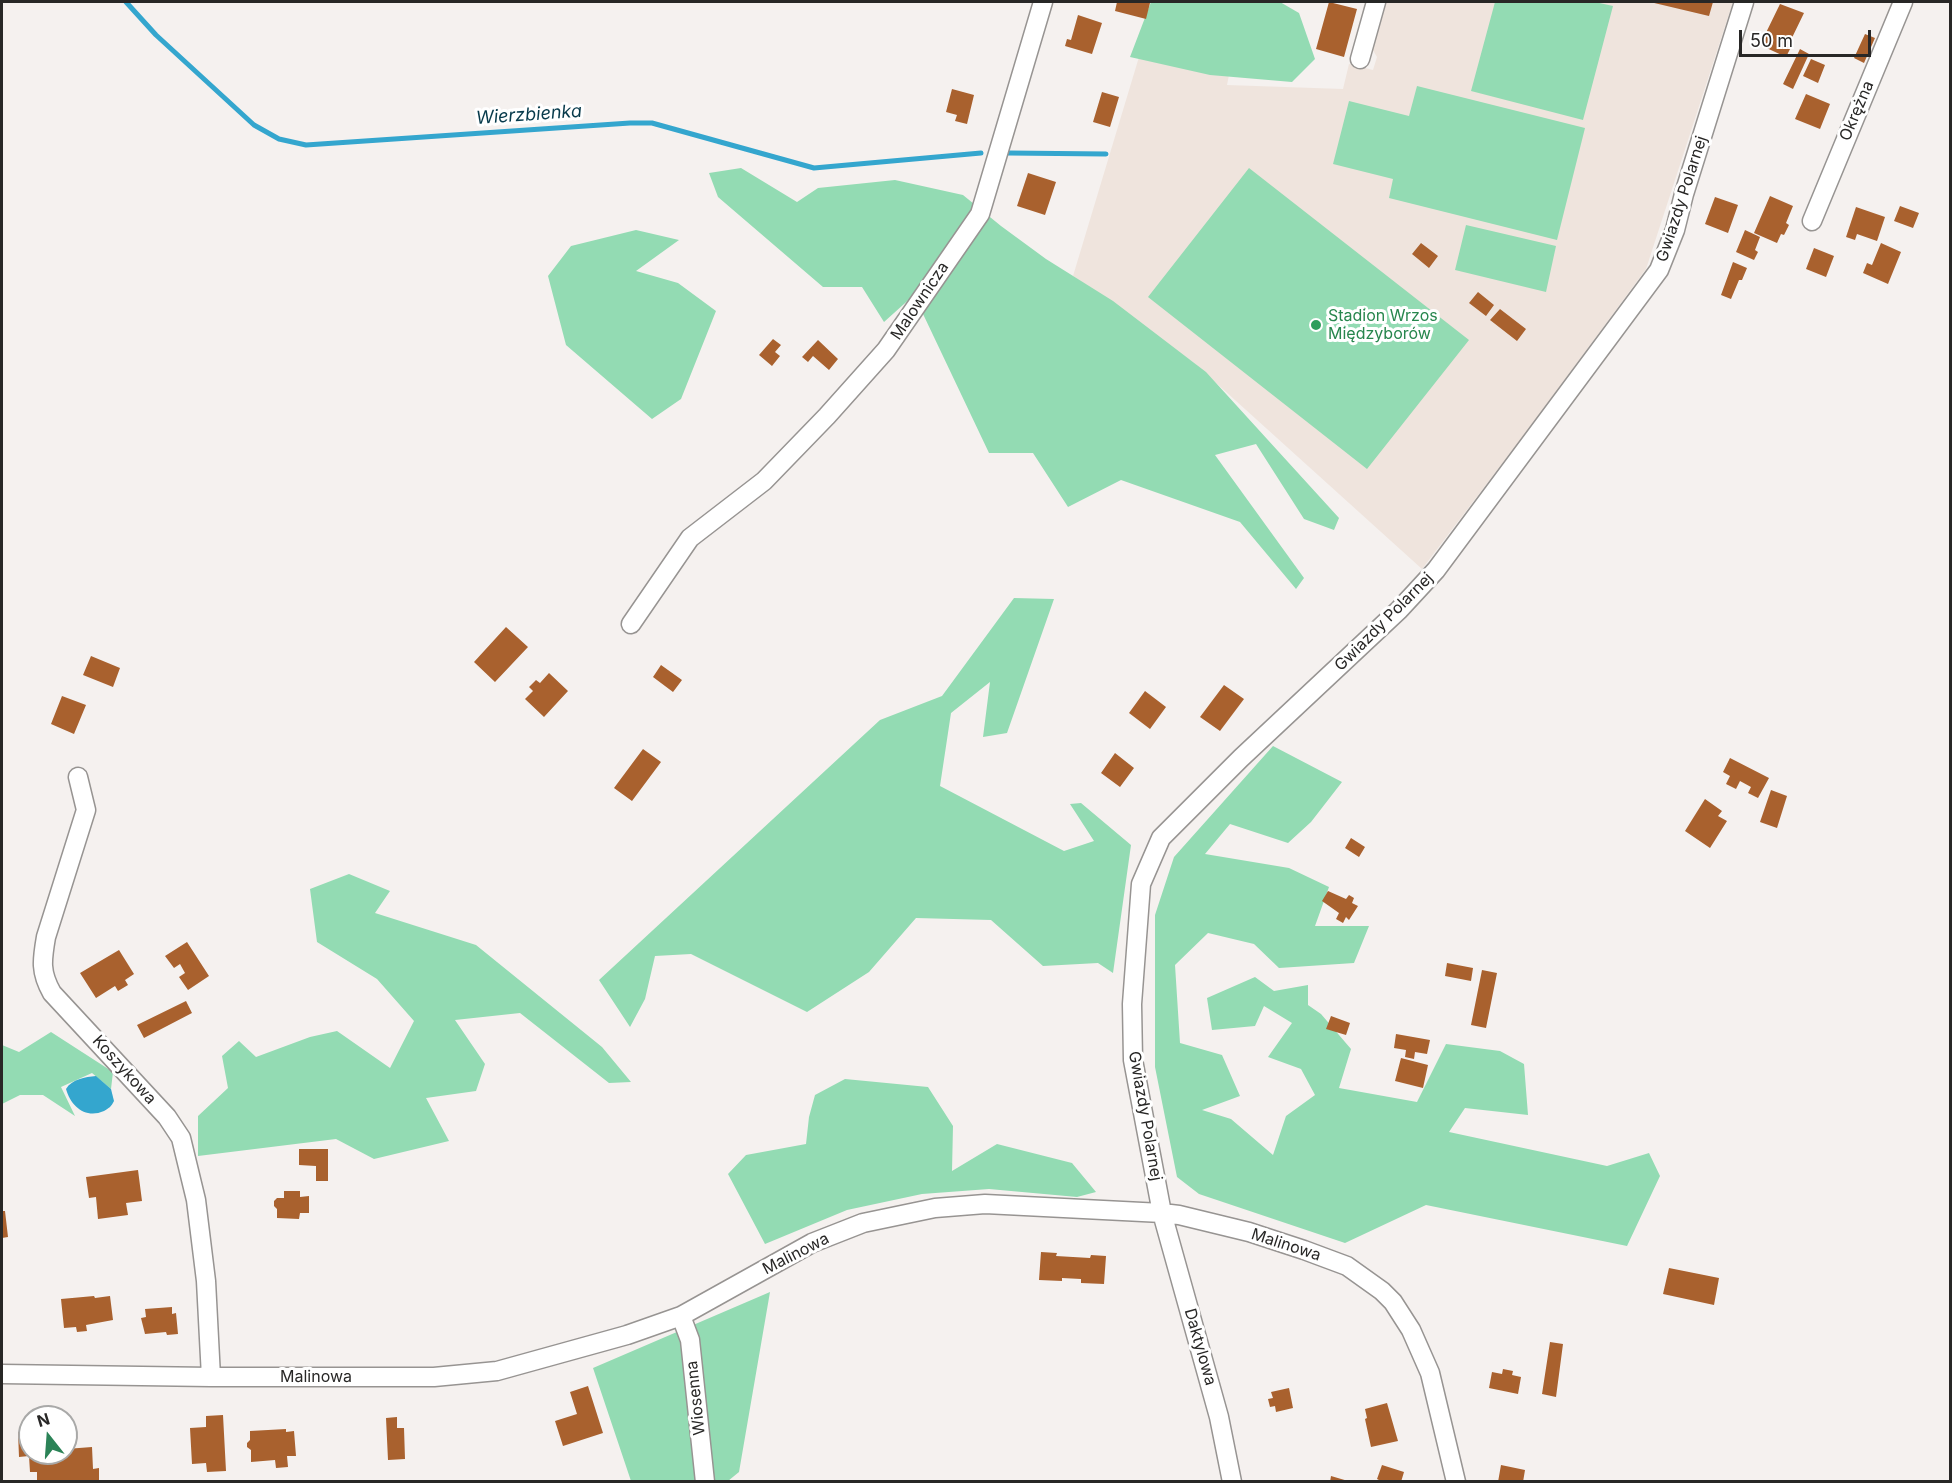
<!DOCTYPE html>
<html>
<head>
<meta charset="utf-8">
<style>
  body { margin:0 }
  #map { position:relative; width:1952px; height:1483px; overflow:hidden; background:#f5f1ef; font-family:Inter,sans-serif }
  canvas { display:block }
  .frame { position:absolute; inset:0; border:3px solid #282726; pointer-events:none }
  .north { position:absolute; left:18px; top:1405px; width:60px; height:60px; box-sizing:border-box; background:#fff; border:2px solid #a9a9a8; border-radius:50%; rotate:343deg; font-size:16px; font-weight:700; line-height:24px; text-align:center; color:#282726 }
  .north::after { content:''; display:block; margin:auto; width:21px; height:27px; background:#2b8357; clip-path:polygon(50% 0,100% 100%,50% 72%,0 100%) }
  .scale { position:absolute; left:1739px; top:30px; width:132px; height:27px; box-sizing:border-box; border:3px solid #282726; border-top:0; padding-left:8px; font-size:18px; line-height:21px; white-space:nowrap; color:#282726; -webkit-text-stroke:4px #fff; paint-order:stroke }
</style>
</head>
<body>
<div id="map">
<canvas width="1952" height="1483"></canvas>
<div class="frame"></div>
<div class="north">N</div>
<div class="scale">50 m</div>
</div>
<script>
const context = document.querySelector('canvas').getContext('2d');
context.lineJoin = 'round';
function fill(path, color) { context.fillStyle = color; context.fill(path, 'evenodd'); }
function trace(path, color, width, dash) { context.strokeStyle = color; context.lineWidth = width; context.lineCap = dash ? 'butt' : 'round'; context.setLineDash(dash || []); context.stroke(path); }
function drawText(font, color, halo, rows, align = 'center') {
  context.font = font + ' Inter,sans-serif'; context.lineWidth = 6; context.setLineDash([]); context.textBaseline = 'middle'; context.strokeStyle = halo; context.fillStyle = color; for (const [text, x, y, turn = 0] of rows) {
    context.save(); context.translate(x, y); context.rotate((+turn || 0) * Math.PI / 180); context.textAlign = isNaN(turn) ? turn : align; if (halo) context.strokeText(text, 0, 0); context.fillText(text, 0, 0); context.restore();
  }
}
const built = new Path2D(`
  M1383,2H1733L1646,269L1533,423L1422,569L1194,363L1073,276L1139,57L1232,60L1227,85L1343,89L1349,64L1373,70L1377,57L1371,47Z`);
const green = new Path2D(`
  M1151,2H1280L1299,13L1315,59L1292,82L1210,75L1130,57Z
  M1495,2H1595L1613,6L1583,120L1471,91Z
  M1417,86L1585,128L1557,240L1389,198L1393,179L1333,164L1349,101L1409,116Z
  M741,168L797,202L818,188L895,180L963,195L1001,226L1046,259L1113,301L1206,372L1339,518L1334,530L1304,519L1256,444L1215,455L1304,578L1296,589L1240,522L1121,480L1068,507L1033,453H989L914,295L884,322L862,287H823L718,197L709,173Z
  M1249,168L1469,340L1367,469L1148,297Z
  M1466,225L1556,246L1546,292L1455,270Z
  M636,230L679,240L636,271L678,283L716,311L681,399L652,419L566,345L548,276L571,246Z
  M1014,598L1054,599L1007,733L983,737L990,682L951,713L940,786L1064,851L1094,841L1070,804L1081,803L1131,845L1113,973L1098,963L1043,966L991,920L916,918L869,972L807,1012L691,954L655,956L645,999L630,1027L599,980L880,720L942,696Z
  M1273,746L1342,782L1311,822L1288,843L1230,824L1205,854L1289,868L1329,887L1315,926H1369L1354,963L1279,968L1254,944L1208,933L1175,965L1180,1043L1222,1055L1240,1096L1202,1110L1231,1119L1273,1155L1286,1116L1315,1095L1301,1069L1268,1057L1292,1023L1264,1006L1255,1026L1212,1030L1207,998L1255,977L1274,991L1308,985V1005L1321,1014L1351,1049L1339,1088L1417,1102L1446,1044L1500,1051L1524,1064L1528,1115L1465,1108L1449,1132L1607,1166L1649,1153L1660,1176L1627,1246L1426,1205L1345,1243L1199,1194L1177,1177L1155,1067V915L1174,857Z
  M349,874L390,891L375,913L476,945L602,1047L631,1082L609,1083L520,1013L455,1020L485,1064L476,1091L426,1098L449,1141L374,1159L336,1139L198,1156V1116L228,1088L222,1056L239,1041L256,1057L310,1037L337,1031L390,1068L414,1021L377,979L317,942L310,889Z
  M51,1032L113,1072L111,1089L92,1073L61,1087L75,1116L43,1095H20L2,1104V1045L19,1052Z
  M845,1079L928,1087L953,1126L952,1171L997,1144L1072,1163L1096,1192L1077,1197L989,1189L922,1194L847,1210L765,1244L728,1174L746,1155L806,1144L809,1117L815,1095Z
  M770,1292L739,1472L728,1481H631L593,1368Z`);
const water = new Path2D(`
  M96,1076L111,1089L114,1101C111,1107 109,1108 104,1111C86,1119 71,1107 66,1089C72,1079 85,1077 96,1076Z`);
const stream = new Path2D(`
  M126,2L156,35L254,125L279,139L306,145L630,123H652L814,168L981,153
  M1008,153L1106,154`);
const building = new Path2D(`
  M1117,2L1150,3L1146,19L1115,11Z
  M1329,2L1357,9L1344,57L1316,49Z
  M1650,2H1713L1709,16Z
  M1780,4L1804,13L1788,46L1791,47L1786,57L1760,45Z
  M1078,15L1102,23L1092,54L1065,46L1067,39L1071,40Z
  M1865,34L1875,38L1864,63L1854,58Z
  M1800,49L1809,54L1793,89L1783,84Z
  M1811,59L1825,65L1818,83L1803,76Z
  M952,89L974,95L967,124L955,121L957,115L946,112Z
  M1102,92L1119,97L1110,127L1093,122Z
  M1806,94L1830,104L1820,129L1795,119Z
  M1028,173L1056,182L1045,215L1017,206Z
  M1770,196L1793,206L1786,223L1789,225L1784,235L1781,234L1777,243L1754,233Z
  M1715,197L1738,205L1728,233L1705,224Z
  M1900,206L1919,213L1913,228L1894,221Z
  M1856,207L1885,217L1877,241L1857,234L1855,240L1846,237Z
  M1745,230L1760,237L1755,250L1758,252L1754,260L1736,252Z
  M1421,243L1438,256L1429,268L1412,254Z
  M1881,243L1901,252L1888,284L1863,273L1867,263L1872,265Z
  M1814,248L1834,256L1826,277L1806,269Z
  M1733,262L1747,268L1742,280H1739L1731,299L1721,295Z
  M1478,292L1494,305L1486,316L1469,303Z
  M1500,309L1526,329L1517,341L1490,320Z
  M773,339L781,345L775,352L780,356L772,366L759,355Z
  M818,340L838,359L829,370L813,356L808,362L802,357Z
  M506,627L528,647L495,682L474,662Z
  M91,656L120,668L113,687L83,675Z
  M661,665L682,680L673,692L653,677Z
  M549,673L568,691L544,717L525,699L533,691L529,687L536,680L540,683Z
  M1224,685L1244,699L1220,731L1200,717Z
  M1145,691L1166,707L1150,729L1129,713Z
  M62,696L86,705L74,734L51,724Z
  M643,749L661,762L632,801L614,788Z
  M1115,753L1134,768L1120,787L1101,773Z
  M1730,758L1769,778L1758,798L1748,793L1751,787L1740,781L1736,789L1726,784L1730,776L1723,772Z
  M1771,790L1787,796L1777,828L1760,822Z
  M1705,799L1722,811L1718,816L1727,821L1710,848L1685,831Z
  M1351,838L1365,847L1359,857L1345,848Z
  M1328,891L1346,899L1349,895L1354,898L1352,903L1358,906L1349,920L1346,917L1343,923L1336,919L1339,913L1322,901Z
  M187,942L209,976L188,990L179,977L185,973L180,964L174,968L165,956Z
  M119,950L134,974L125,980L128,985L118,991L115,986L96,998L80,973Z
  M1447,963L1473,968L1471,981L1445,976Z
  M1482,970L1497,973L1486,1028L1471,1025Z
  M186,1001L192,1013L144,1038L137,1025Z
  M1331,1016L1350,1023L1346,1035L1326,1029Z
  M1396,1034L1430,1040L1427,1054L1415,1052L1414,1059L1405,1057L1406,1050L1394,1048Z
  M1401,1058L1428,1065L1423,1088L1395,1081Z
  M299,1149H328V1181H316V1166L299,1165Z
  M138,1170L142,1201L126,1203L128,1215L98,1219L96,1197L89,1198L86,1177Z
  M284,1191H300V1197L309,1196V1213H300L299,1219L277,1218V1209L274,1206V1201L277,1198H284Z
  M2,1211H5L8,1237L2,1238Z
  M1041,1252L1057,1253L1056,1256L1090,1258L1091,1255L1106,1256L1104,1284L1081,1283V1279L1062,1278V1281L1039,1280Z
  M1669,1268L1719,1278L1714,1305L1663,1294Z
  M94,1296L95,1298L110,1296L113,1320L86,1325L87,1331L77,1332L76,1327L64,1328L61,1299Z
  M172,1307V1314L176,1313L178,1334L167,1335L166,1332L145,1334L141,1318L146,1317L145,1309Z
  M1550,1342L1563,1344L1556,1397L1542,1394Z
  M1503,1369L1513,1371L1512,1375L1521,1377L1518,1394L1489,1388L1492,1372L1502,1374Z
  M588,1386L603,1433L563,1446L555,1421L577,1414L570,1392Z
  M1289,1388L1293,1408L1276,1412L1275,1406L1270,1407L1268,1399L1273,1398L1271,1392Z
  M1387,1403L1398,1441L1371,1447L1365,1419L1367,1418L1365,1409Z
  M223,1415L226,1471L207,1472L206,1463L192,1464L190,1428L206,1427V1416Z
  M397,1417V1428H404L405,1459L388,1460L386,1418Z
  M286,1429V1432L294,1431L296,1456H287L288,1467L276,1468L275,1460L251,1462V1450L247,1447V1443L250,1440V1431Z
  M18,1432H30V1453H66V1449L92,1447L93,1469L99,1468V1480L37,1482V1472H30L29,1456L19,1457Z
  M1382,1465L1404,1472L1401,1482H1383L1377,1479Z
  M1501,1465L1525,1470L1523,1482H1498Z
  M1331,1476L1348,1481V1482H1330Z`);
const minor = new Path2D(`
  M1360,59L1376,2
  M1812,221L1903,2
  M631,624L690,538L764,481L827,416L886,350L980,214L1043,2
  M78,777L86,810L46,937C42,960 40,972 52,993L167,1117L181,1138L196,1200L206,1281L211,1377
  M681,1316L690,1340L705,1482
  M2,1374L211,1377H434L497,1371L627,1335L681,1316L812,1243L863,1223L935,1208L985,1204L1162,1213L1179,1215L1249,1232L1304,1250L1347,1266L1382,1291L1393,1302L1411,1330L1430,1373L1456,1482
  M1232,1482L1219,1417L1162,1213L1133,1060L1132,1004L1141,884L1161,838L1241,758L1399,610L1436,570L1659,270L1675,230L1684,194L1744,2`);
const markers = [
  [1316,325,6,"#2e9e5b"]
];
const streetNames = [
  ["Okrężna",1857,111,-67],
  ["Gwiazdy Polarnej",1682,199,-72],
  ["Malownicza",920,301,-56],
  ["Gwiazdy Polarnej",1384,622,-45],
  ["Koszykowa",124,1070,48],
  ["Gwiazdy Polarnej",1145,1116,80],
  ["Malinowa",1286,1245,18],
  ["Malinowa",796,1254,-27],
  ["Daktylowa",1200,1347,74],
  ["Malinowa",316,1377],
  ["Wiosenna",696,1398,-96]
];
const leisureNames = [
  ["Stadion Wrzos",1328,316],
  ["Międzyborów",1328,334]
];
const waterNames = [
  ["Wierzbienka",529,115,-4]
];
fill(built, '#efe4dd');
fill(green, '#93dbb3');
fill(water, '#34a6ce');
trace(stream, '#34a6ce', 5);
fill(building, '#a9612e');
trace(minor, '#979492', 21);
trace(minor, '#fff', 18);
for (const [x, y, r, color] of markers) { const dot = new Path2D(); dot.arc(x, y, r, 0, 2 * Math.PI); context.fillStyle = color; context.fill(dot); trace(dot, '#fff', 2); }
drawText('16px', '#282726', '#fff', streetNames);
drawText('16px', '#27864d', '#fff', leisureNames, 'left');
drawText('italic 18px', '#073a4b', '#fff', waterNames);
</script>
</body>
</html>
